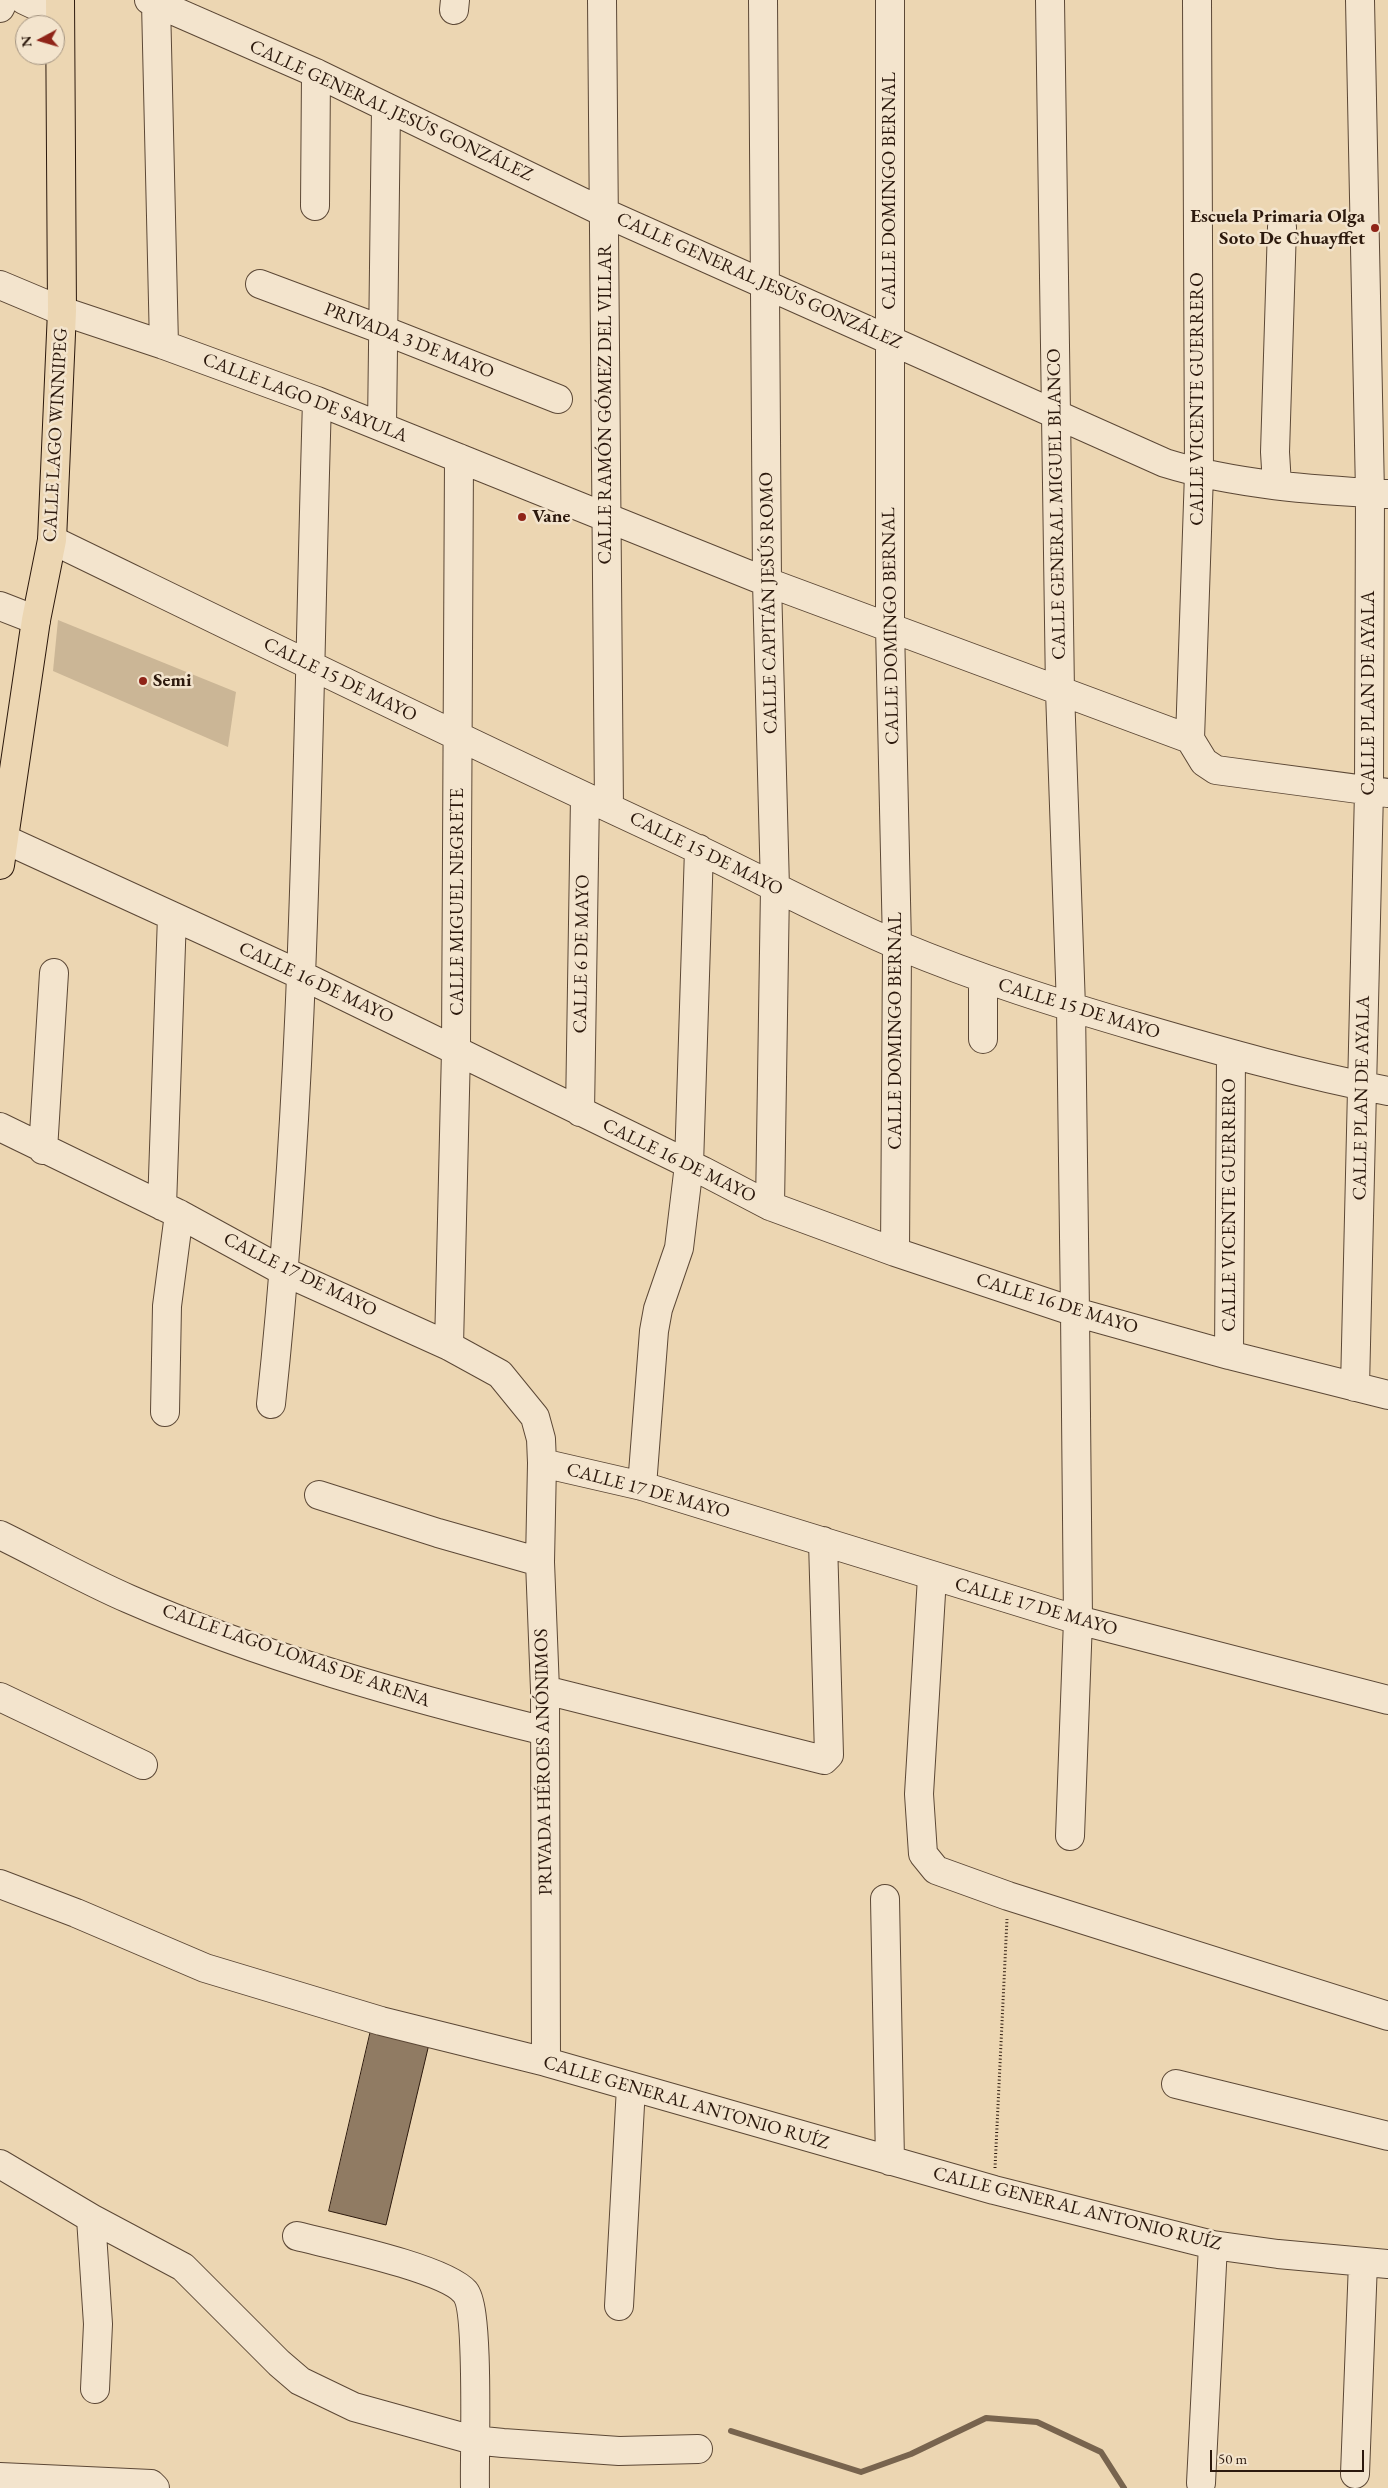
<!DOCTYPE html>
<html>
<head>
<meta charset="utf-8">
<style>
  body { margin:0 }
  #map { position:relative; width:1388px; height:2488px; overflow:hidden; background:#ecd6b2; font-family:"EB Garamond",serif }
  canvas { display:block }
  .north { position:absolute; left:15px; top:15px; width:50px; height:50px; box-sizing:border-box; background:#f3e4cd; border:1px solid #a39380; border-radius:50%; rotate:264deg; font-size:14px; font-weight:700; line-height:20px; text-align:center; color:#2c190d }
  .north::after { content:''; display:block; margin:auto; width:18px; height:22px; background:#8f2418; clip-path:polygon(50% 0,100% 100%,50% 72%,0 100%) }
  .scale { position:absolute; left:1210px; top:2450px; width:154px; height:22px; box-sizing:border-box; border:2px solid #2c190d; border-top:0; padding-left:6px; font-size:15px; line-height:18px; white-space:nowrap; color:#2c190d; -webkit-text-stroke:4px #f3e4cd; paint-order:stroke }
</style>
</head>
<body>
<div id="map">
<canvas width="1388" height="2488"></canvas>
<div class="north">N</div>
<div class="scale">50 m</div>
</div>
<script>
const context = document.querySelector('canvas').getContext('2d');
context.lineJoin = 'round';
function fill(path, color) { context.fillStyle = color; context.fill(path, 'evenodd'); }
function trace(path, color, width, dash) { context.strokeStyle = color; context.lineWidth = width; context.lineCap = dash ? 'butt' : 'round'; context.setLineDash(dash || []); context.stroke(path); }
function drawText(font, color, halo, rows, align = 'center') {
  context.font = font + ' "EB Garamond",serif'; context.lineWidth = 5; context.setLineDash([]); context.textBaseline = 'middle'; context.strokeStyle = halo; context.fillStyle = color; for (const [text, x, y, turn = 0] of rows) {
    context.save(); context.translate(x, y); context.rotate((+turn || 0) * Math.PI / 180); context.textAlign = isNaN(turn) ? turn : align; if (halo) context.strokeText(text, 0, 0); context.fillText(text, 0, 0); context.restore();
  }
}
const green = new Path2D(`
  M58,620L236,692L228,747L53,671Z`);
const stream = new Path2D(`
  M731,2431L861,2472L911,2454L986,2418L1037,2422L1101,2452L1124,2488`);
const building = new Path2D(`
  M371,2030L429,2044L386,2225L329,2211Z`);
const path = new Path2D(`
  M995,2168L1007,1919`);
const minor = new Path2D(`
  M24,0L60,17
  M149,0L316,73L605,213L1165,463C1236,485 1314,490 1388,494
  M602,0L609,807
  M763,0L767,582L775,888L770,1206
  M890,0V627L897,945L895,1252
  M1050,0L1060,691L1071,1007L1075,1312L1078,1620L1070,1836
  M1197,0L1199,473L1190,739L1204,762L1216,770L1388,793
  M156,3L164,345
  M0,8L4,0
  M454,10L455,0
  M315,206L316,73
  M260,284L383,330L558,399
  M0,285L62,311L164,345L317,401L767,582L1190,739
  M382,427L386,107
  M1277,485L1275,452L1282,227
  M52,540C256,639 458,738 663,833C743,869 819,912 900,946C979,979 1059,1004 1141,1028C1223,1052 1305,1075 1388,1091
  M0,606L36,620
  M4,839L301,975L703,1171L770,1206L895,1252L1075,1312L1229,1355L1388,1395
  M983,979V1039
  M580,1112L585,797
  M0,1127L179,1214L285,1272L449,1346L500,1374L535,1417L541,1439L542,1463L540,1562L545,1690L546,2062
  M43,1150L54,973
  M162,1206L172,916
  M449,1346L456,1050L459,458
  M1229,1355L1231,1055
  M1355,1387L1369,791L1370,493L1360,0
  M271,1404C307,1071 307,735 317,401
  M165,1412L167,1306L179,1214
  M542,1463L642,1486L1078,1620L1388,1700
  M642,1486L654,1331L658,1309L679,1248L689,1165L699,849
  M319,1495L438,1533L540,1562
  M0,1535C43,1556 85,1580 129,1599C259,1656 407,1697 545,1731
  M932,1577L919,1794L923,1854L936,1870L1008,1896L1388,2016
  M545,1690L824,1760L829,1755L823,1541
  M0,1697L143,1765
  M0,1884L76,1913L205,1968L381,2021L546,2062L994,2190L1213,2245L1278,2254L1388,2264
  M885,1899L890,2161
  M1176,2084L1388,2136
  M0,2164L91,2218L183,2267L279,2363L300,2381L354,2407L473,2440L503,2443L619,2451L698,2449
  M91,2218L98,2324L95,2389
  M297,2236C332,2245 444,2268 465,2292C480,2310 474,2456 475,2488
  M619,2306L631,2087
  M1355,2474L1363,2262
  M0,2477L151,2484L155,2488
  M1201,2483L1213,2245`);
const major = new Path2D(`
  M0,865L36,620L52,540L62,311L60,0`);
const markers = [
  [1375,228,5,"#8f2418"],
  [522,517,5,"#8f2418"],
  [143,681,5,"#8f2418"]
];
const streetNames = [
  ["CALLE GENERAL JESÚS GONZÁLEZ",391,111,25],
  ["CALLE DOMINGO BERNAL",890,191,-90],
  ["CALLE GENERAL JESÚS GONZÁLEZ",759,281,24],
  ["PRIVADA 3 DE MAYO",409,341,21],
  ["CALLE LAGO DE SAYULA",305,398,21],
  ["CALLE VICENTE GUERRERO",1198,399,-90],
  ["CALLE RAMÓN GÓMEZ DEL VILLAR",606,404,-90],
  ["CALLE LAGO WINNIPEG",56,435,-87],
  ["CALLE GENERAL MIGUEL BLANCO",1057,504,-91],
  ["CALLE CAPITÁN JESÚS ROMO",769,603,-91],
  ["CALLE DOMINGO BERNAL",891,626,-91],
  ["CALLE 15 DE MAYO",340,680,26],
  ["CALLE PLAN DE AYALA",1369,693,-90],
  ["CALLE 15 DE MAYO",706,854,26],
  ["CALLE MIGUEL NEGRETE",458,902,-90],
  ["CALLE 6 DE MAYO",582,954,-89],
  ["CALLE 16 DE MAYO",316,983,25],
  ["CALLE 15 DE MAYO",1079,1009,17],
  ["CALLE DOMINGO BERNAL",896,1031,-90],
  ["CALLE PLAN DE AYALA",1362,1098,-89],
  ["CALLE 16 DE MAYO",679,1161,26],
  ["CALLE VICENTE GUERRERO",1230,1205,-90],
  ["CALLE 17 DE MAYO",300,1275,26],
  ["CALLE 16 DE MAYO",1057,1304,17],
  ["CALLE 17 DE MAYO",648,1491,15],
  ["CALLE 17 DE MAYO",1036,1607,16],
  ["CALLE LAGO LOMAS DE ARENA",296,1656,19],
  ["PRIVADA HÉROES ANÓNIMOS",544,1762,-91],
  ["CALLE GENERAL ANTONIO RUÍZ",686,2103,16],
  ["CALLE GENERAL ANTONIO RUÍZ",1077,2209,14]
];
const poiNames = [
  ["Escuela Primaria Olga",1365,217,"right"],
  ["Soto De Chuayffet",1365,239,"right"],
  ["Vane",532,517],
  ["Semi",153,681]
];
fill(green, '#cbb696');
trace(stream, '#78644e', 6);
fill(building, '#907b63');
trace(building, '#2c190d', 1);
trace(minor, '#5c4836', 30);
trace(major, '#2c190d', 30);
trace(path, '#2c190d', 3, [1, 2.5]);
trace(minor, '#f3e4cd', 28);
trace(major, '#ecd6b2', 28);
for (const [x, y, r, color] of markers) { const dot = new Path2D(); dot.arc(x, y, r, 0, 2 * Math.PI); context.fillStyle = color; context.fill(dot); trace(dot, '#f3e4cd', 2); }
drawText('19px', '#2c190d', '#f3e4cd', streetNames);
drawText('bold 19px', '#2c190d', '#f3e4cd', poiNames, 'left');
</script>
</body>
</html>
